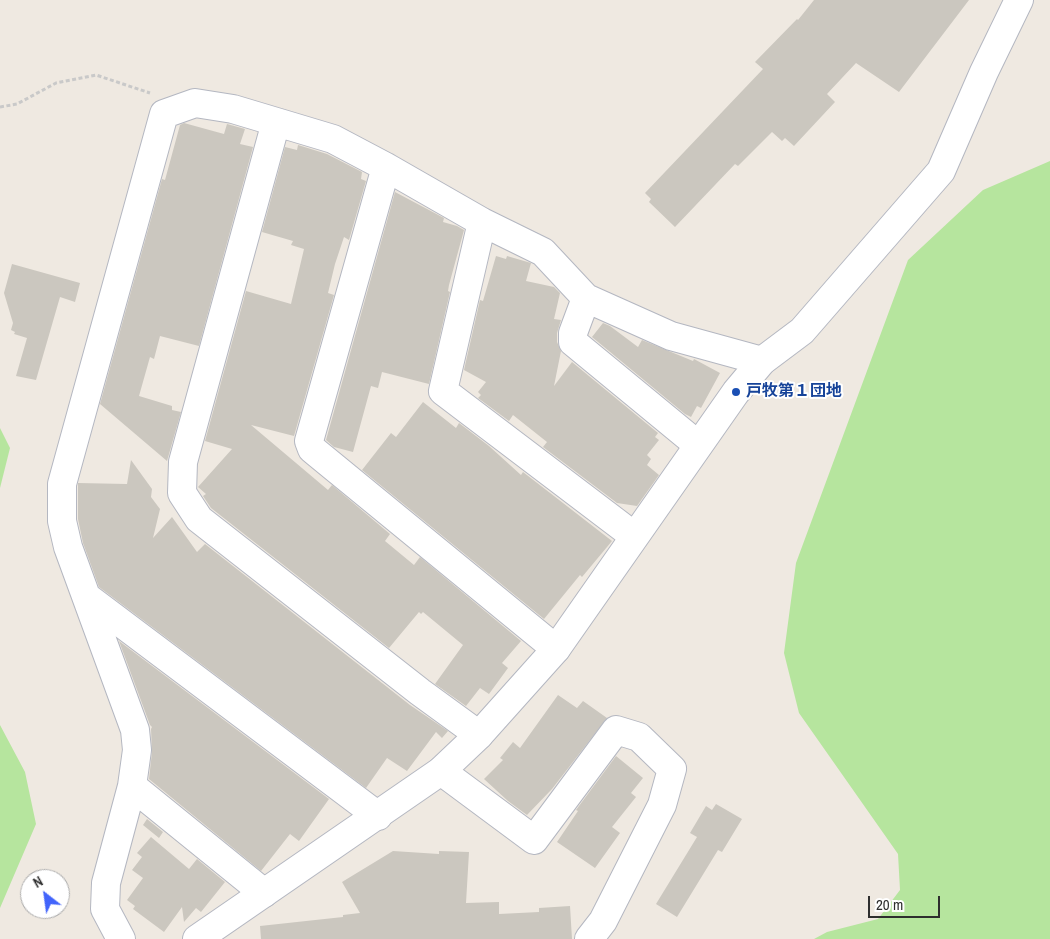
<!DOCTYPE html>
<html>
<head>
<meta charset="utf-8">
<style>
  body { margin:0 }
  #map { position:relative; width:1050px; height:939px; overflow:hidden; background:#efe9e1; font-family:"Archivo Narrow",sans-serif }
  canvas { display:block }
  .north { position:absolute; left:20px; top:869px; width:50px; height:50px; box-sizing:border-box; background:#fff; border:1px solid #ababab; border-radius:50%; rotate:330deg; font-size:14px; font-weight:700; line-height:20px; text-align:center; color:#2e2e2e }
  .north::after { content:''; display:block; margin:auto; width:18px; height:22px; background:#4264fb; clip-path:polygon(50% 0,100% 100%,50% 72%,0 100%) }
  .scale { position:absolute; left:868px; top:896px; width:72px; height:22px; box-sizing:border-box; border:2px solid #2e2e2e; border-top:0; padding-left:6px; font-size:15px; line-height:18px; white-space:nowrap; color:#2e2e2e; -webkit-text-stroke:4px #fff; paint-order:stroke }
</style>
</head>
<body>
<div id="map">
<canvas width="1050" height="939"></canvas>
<div class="north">N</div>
<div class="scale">20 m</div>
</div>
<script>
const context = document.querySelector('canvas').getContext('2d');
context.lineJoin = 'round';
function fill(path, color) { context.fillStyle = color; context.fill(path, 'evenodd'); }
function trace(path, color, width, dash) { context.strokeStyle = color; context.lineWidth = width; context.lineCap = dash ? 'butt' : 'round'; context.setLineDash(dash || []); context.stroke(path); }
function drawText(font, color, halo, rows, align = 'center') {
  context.font = font + ' "Archivo Narrow","Noto Sans JP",sans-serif'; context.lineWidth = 4; context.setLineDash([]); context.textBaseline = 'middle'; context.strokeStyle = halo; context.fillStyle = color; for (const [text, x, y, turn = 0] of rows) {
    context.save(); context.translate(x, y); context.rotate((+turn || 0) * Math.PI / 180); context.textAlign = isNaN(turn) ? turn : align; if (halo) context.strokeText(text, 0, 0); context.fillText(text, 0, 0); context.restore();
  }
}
const green = new Path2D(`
  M1050,161V939H814L827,932L878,919L900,890L898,854L799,713L784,653L796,563L908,260L983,190Z
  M0,428L10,448L0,488Z
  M0,725L25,772L36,824L0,908Z`);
const building = new Path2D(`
  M814,0H969L899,92L856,63L827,94L835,102L794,146L785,138L782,141L772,132L738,166L735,164L675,227L649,202L651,199L645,193L763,69L755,62L797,19L798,20Z
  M184,123L224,134L227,124L245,129L240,144L253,147L199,346L160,336L154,359L150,357L139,396L172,406V410L181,412L167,461L100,404L162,179L165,180L180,125Z
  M298,145L327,154L362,172L361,179L366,181L349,240L344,237L335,264L328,293L334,295L294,436L251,425L328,490L332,485L390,534L385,541L414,565L420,557L521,641L502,663L508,668L489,694L480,688L466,706L435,684L463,645L423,612L421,614L419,612L389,648L211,508L203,496L206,494L198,487L232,449L205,441L246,291L291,304L304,249L291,245L293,241L262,232L285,147L297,150Z
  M395,192L444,218L443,222L457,226L464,230L449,285L448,291L450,292L429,384L382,372L378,388L371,386L353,452L334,447L326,440Z
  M496,256L506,259L507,256L531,263L526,281L554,287L560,293L554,319L561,320L557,333V342L561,351L554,386L572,362L658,433L655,437L659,440L647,455L651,459L647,465L659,475L637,506L617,503L543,447L547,442L513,415L509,421L478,398L481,395L478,392L486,382L464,370L480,300L483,301Z
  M12,264L80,283L75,302L60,297L36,380L16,376L27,338L14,334L15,332L11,330L13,323L4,293Z
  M603,323L610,326L638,347L642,340L693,361L694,359L720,373L701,408L697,406L691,417L685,414L592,337Z
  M423,402L456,428L459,423L489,446L521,475L523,472L612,541L582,577L580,575L544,619L362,470L391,433L396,437Z
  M131,460L152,489L151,497L160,509L153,538L172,517L197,552L205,544L410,705L448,731L442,738L436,732L407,771L387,758L366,788L99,587L83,543L78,519V483L127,484Z
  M119,641L329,799L299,841L290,834L261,871L149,779L152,752L151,729L152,727L150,725Z
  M558,695L577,708L583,701L607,718L552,789L527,815L508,801L484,779L503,760L500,758L513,742L520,748Z
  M616,756L643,778L631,793L636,797L612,827L620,833L595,868L557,842L578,811L576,810Z
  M716,804L742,819L722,852L718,850L677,917L656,904L697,837L690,833L706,806L712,810Z
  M147,819L163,832L159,838L143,825Z
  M151,837L189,869L197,859L225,882L201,912L196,908L184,922L182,907L164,932L133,909L135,906L127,900L143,878L132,870L142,857L137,853Z
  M393,851L439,854V851L469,852L466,903L499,902V914L539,912V908L570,906L572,939H261L260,926L343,917V915L360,913L342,882Z`);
const path = new Path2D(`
  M0,107L17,104L56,83L96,75L150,93`);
const street = new Path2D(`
  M276,122L183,462L182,493L199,519L420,692L479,735
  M386,167L309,441L312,449L318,454L556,649
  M482,222L443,391L634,536
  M586,298L573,333V342L698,445
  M88,598L378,816
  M441,771L534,840L616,730L639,737L672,769L662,805L603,921L589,939
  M132,786L264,893
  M121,939L105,909L106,883L132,786L137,750L135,730L68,547L62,521V484L164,114L195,103L233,109L333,139L386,167L482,222L543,252L586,298L671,336L762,361`);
const secondary = new Path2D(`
  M197,939L441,771L479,735L556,649L736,392L762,361L802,331L941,171L984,72L1019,0`);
const markers = [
  [736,392,5,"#1a4fb4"]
];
const transitNames = [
  ["戸牧第１団地",746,392]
];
fill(green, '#b6e59e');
fill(building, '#cbc7bf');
trace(street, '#b4b7c1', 30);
trace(secondary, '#b4b7c1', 30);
trace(path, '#c9c9c9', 3, [4, 2.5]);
trace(street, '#fff', 28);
trace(secondary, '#fff', 28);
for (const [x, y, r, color] of markers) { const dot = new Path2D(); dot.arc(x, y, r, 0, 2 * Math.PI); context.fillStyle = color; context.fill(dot); trace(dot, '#fff', 2); }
drawText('bold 16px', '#164399', '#fff', transitNames, 'left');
</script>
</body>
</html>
